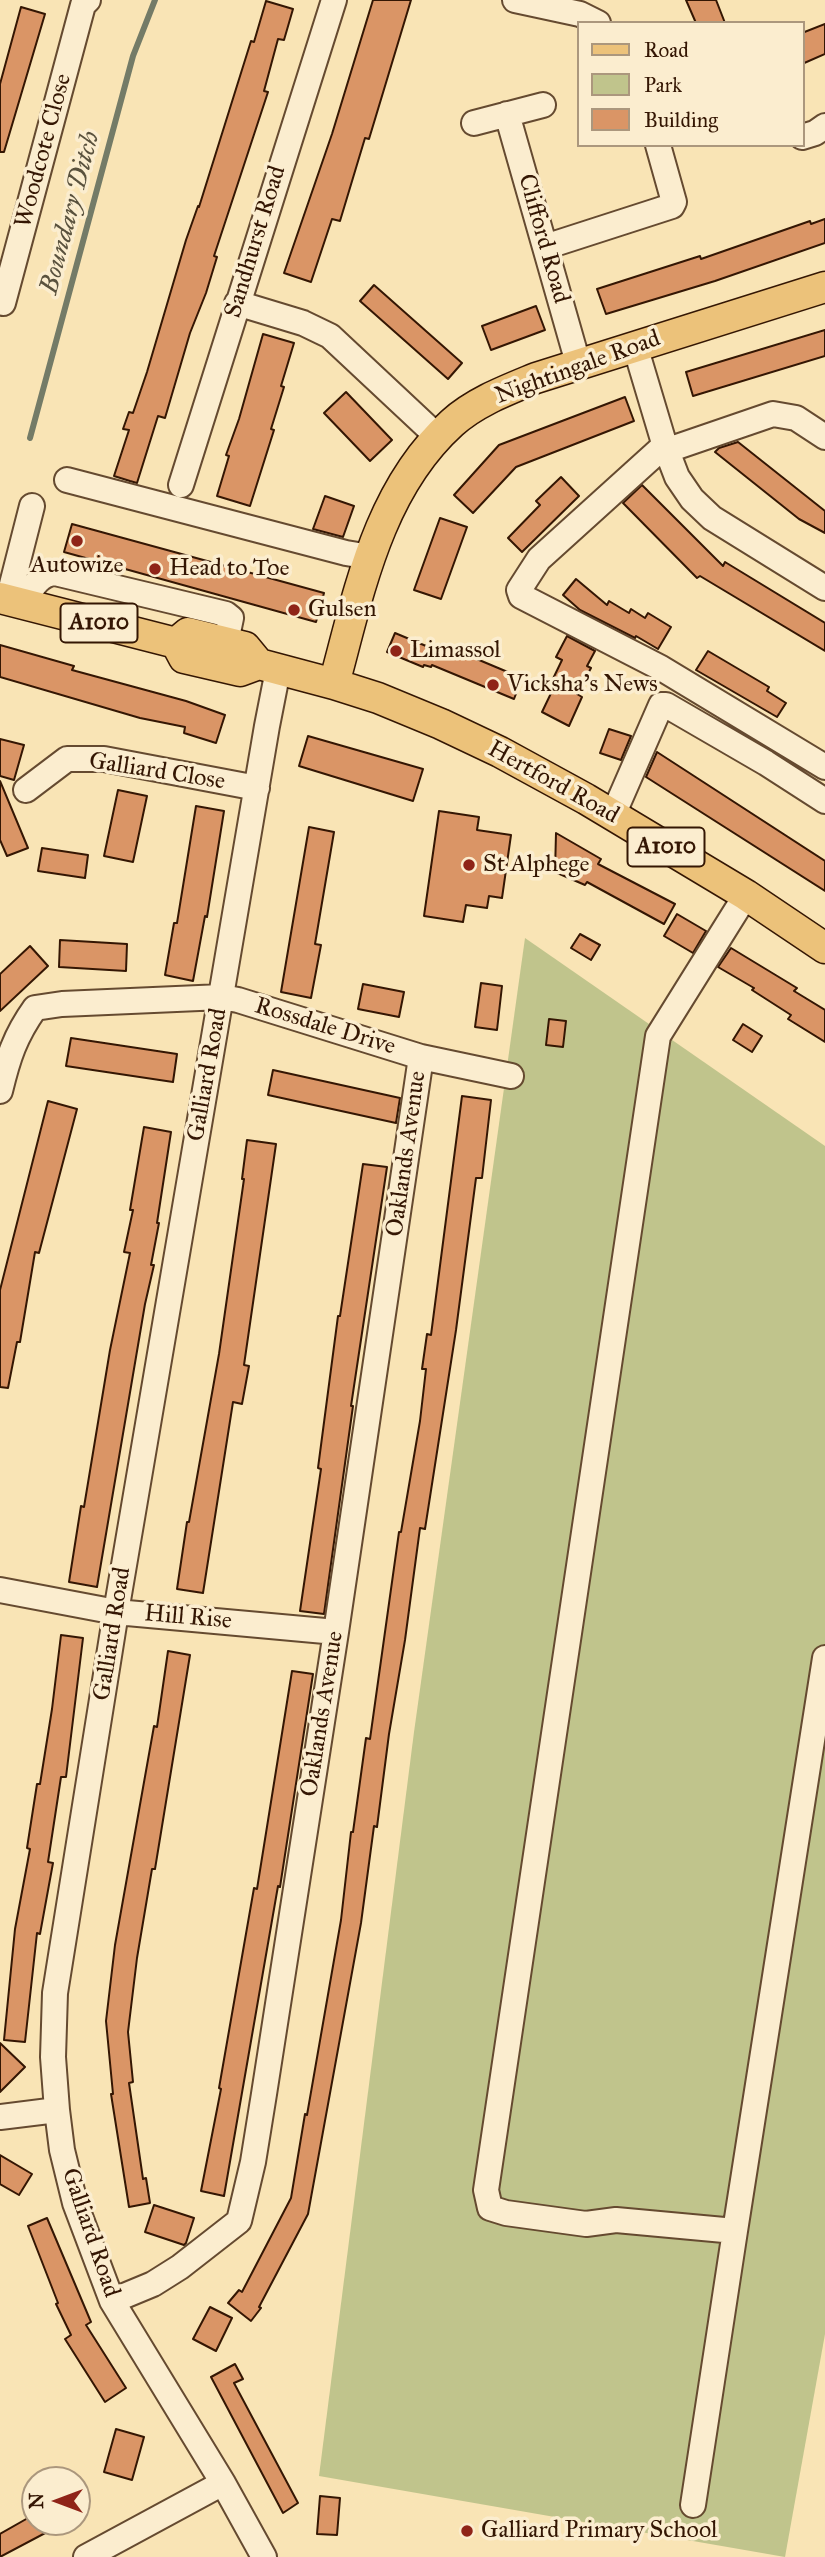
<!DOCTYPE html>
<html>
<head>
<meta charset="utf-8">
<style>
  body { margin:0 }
  #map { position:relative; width:825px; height:2557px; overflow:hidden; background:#f9e4b5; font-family:"IM FELL Great Primer",serif }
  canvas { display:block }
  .legend { position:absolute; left:577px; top:21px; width:228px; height:126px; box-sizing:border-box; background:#fbedcf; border:2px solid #ab977d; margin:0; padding:9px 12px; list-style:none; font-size:21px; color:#341603 }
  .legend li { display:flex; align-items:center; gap:14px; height:35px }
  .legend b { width:35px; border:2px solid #ab977d }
  .north { position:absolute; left:21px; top:2466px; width:70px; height:70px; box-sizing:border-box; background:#fbedcf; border:2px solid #ab977d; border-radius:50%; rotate:270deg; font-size:19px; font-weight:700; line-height:28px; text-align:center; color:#341603 }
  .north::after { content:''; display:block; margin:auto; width:24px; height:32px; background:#8f2418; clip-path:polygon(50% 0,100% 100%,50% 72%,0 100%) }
</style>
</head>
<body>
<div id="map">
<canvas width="825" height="2557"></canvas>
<ul class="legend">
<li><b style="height:9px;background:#ecc27a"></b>Road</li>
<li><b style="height:19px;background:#c0c48c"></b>Park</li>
<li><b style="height:19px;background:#da9566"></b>Building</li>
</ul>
<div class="north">N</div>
</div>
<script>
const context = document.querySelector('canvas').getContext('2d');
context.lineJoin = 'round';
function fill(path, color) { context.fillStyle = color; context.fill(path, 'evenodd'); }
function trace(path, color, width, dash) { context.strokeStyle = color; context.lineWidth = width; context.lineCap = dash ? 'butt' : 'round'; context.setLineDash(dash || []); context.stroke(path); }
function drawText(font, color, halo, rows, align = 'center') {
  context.font = font + ' "IM FELL Great Primer",serif'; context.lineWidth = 7; context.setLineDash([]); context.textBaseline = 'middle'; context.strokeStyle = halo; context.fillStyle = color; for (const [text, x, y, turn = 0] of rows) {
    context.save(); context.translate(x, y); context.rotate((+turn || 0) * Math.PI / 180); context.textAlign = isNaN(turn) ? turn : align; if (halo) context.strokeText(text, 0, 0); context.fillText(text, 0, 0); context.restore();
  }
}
const green = new Path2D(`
  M525,938L825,1146V2334L785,2557L319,2476L414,1732Z`);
const stream = new Path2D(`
  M30,438L133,56L155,0`);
const building = new Path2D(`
  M373,0H411L369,139L365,138L340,221L332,219L311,282L284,273L332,134Z
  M686,0H716L725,23H696Z
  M266,1L293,9L284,40L278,39L264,91L268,92L214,256L217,257L206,293L190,333L165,418L158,416L137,483L130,481L114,476L129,430L123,429L129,412L133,413L147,372L186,240L198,206L199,207L251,41L254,42Z
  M21,7L45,14L4,152H0V84Z
  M825,24V54L802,64V33Z
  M825,219V243L715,281L606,314L597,289L700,256L701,259L810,221L811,224Z
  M374,285L462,363L448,379L360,301Z
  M536,306L545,330L491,350L482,326Z
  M825,330V356L693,396L686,372Z
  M263,334L294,343L281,386L284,387L271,429L274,430L250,506L217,496L229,456L226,455L239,419Z
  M346,392L392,440L370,461L324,413Z
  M625,397L634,421L516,467L473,513L454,495L499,445Z
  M738,442L825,511V533L799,519L715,452L719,448Z
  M561,477L579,496L522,552L508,538L540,505L536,501Z
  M642,485L723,566L725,562L825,623V651L700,576L697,578L623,503Z
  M325,496L354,506L343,537L313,529Z
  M440,518L467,527L441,599L414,590Z
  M72,524L324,593L316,622L64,552Z
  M576,579L607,605L609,601L629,613L631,609L645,618L648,613L671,627L658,649L636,636L635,638L580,610L563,595Z
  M395,633L438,651L441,644L522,678L514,699L432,665L431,667L424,665L423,667L387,652Z
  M567,636L595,651L587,666L591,668L577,694L582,697L569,726L542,712L554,687L550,685L562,660L556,657Z
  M0,645L74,666L72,670L186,701L225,715L216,743L184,733L185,727L140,718L0,677Z
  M708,651L769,687L767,691L786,703L777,717L696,670Z
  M609,729L631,736L621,760L600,753Z
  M308,736L423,769L413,801L299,766Z
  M0,739L24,745L14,780L0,776Z
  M657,752L825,861V891L646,777Z
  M0,781L28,848L7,856L0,840Z
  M118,790L147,796L133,862L104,856Z
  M196,806L224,811L207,917L205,916L193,981L165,975L174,923H177Z
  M439,811L479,817L477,830L511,835L502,898L489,896L487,908L466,905L463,922L424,916Z
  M309,827L334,832L315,944L321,945L311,998L281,992Z
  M556,833L601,859L598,864L675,904L664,924L587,882L585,885L555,872Z
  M42,848L88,855L85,878L38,871Z
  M677,914L706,931L693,953L664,936Z
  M580,934L600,945L591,960L571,948Z
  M60,940L127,944L126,971L59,967Z
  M30,946L48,966L0,1011V974Z
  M731,948L797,988L794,991L825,1010V1042L788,1019L791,1015L752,990L754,988L718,967Z
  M481,983L502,986L497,1030L475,1027Z
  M363,984L404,992L399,1017L358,1009Z
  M549,1019L566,1021L563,1047L546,1045Z
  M743,1024L762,1036L752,1052L733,1040Z
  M71,1038L177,1054L173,1082L66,1066Z
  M273,1070L400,1098L396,1123L268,1095Z
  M462,1096L491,1100L482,1178H476L456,1330L425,1529L420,1528L405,1640L389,1734L377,1827L374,1826L361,1923L308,2214L259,2307L261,2308L251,2321L228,2303L239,2290L242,2292L291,2198L305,2114L307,2115L341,1920L351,1832H353L366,1738L370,1739L399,1532H401L420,1421L426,1369H422L427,1334L431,1335Z
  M48,1101L77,1109L39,1253L35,1252L20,1342H17L8,1388L0,1387V1290Z
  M144,1127L171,1132L157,1223H159L151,1265H154L145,1304L97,1587L69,1582L81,1506L84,1507L110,1350L130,1253L124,1252L133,1210H130Z
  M247,1140L276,1144L244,1365L249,1366L242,1404L233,1402L203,1593L177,1589L187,1522H189L219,1354L244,1179H242Z
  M363,1164L387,1167L351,1406H353L324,1614L300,1611L321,1469L318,1468L338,1316H340Z
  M61,1635L83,1638L66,1777H61L48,1862L53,1863L40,1934L37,1933L25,2042L4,2040L15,1929L30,1849L27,1848L37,1784H40L52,1709Z
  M168,1651L190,1655L155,1869H152L137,1958L128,2032L133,2082L129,2083L143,2179L146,2178L150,2203L129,2207L111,2094H113L106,2021L115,1945L154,1726L157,1727Z
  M292,1671L313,1674L280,1887L278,1886L224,2196L201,2191L221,2089L219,2088L254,1888L257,1889Z
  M0,2043L25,2067L0,2092Z
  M0,2155L32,2174L19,2195L0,2184Z
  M154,2205L194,2218L186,2243L184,2245L145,2232Z
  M47,2218L91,2322L86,2325L126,2388L105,2402L65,2339L71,2335L56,2304L58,2303L28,2226Z
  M210,2307L232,2318L216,2351L193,2339Z
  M235,2364L243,2379L234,2383L298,2503L283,2513L211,2377Z
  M116,2429L144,2437L132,2480L104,2472Z
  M320,2496L340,2498L337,2535L317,2534Z
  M35,2514V2522H66L0,2557V2534Z`);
const minor = new Path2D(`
  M515,0L580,14L598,23
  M507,114L578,363
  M474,123L543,105
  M802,137L815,133L825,126
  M545,247L672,206L674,202L658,145
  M3,303L83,5L88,0
  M237,303L303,323L330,336L439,438
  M635,346L664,443L677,477L692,499L712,518L825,588
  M665,445L539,559L519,590L521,596L661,668L825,767
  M668,450L773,414L796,418L825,437
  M67,480L346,553L370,557
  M181,485L334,0
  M8,600L32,506
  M22,604C31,590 38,574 55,573L226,614L231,618L226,642
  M26,790L67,759H104L257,788
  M613,815L661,705H666L766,763L825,801
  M746,895L658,1036L486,2190L490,2208L506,2213L586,2224L616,2220L735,2231L825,1658
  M0,1091C8,1058 15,1036 35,1008L62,1004L222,997L238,1000L421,1057L511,1076
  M0,1590L116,1612L336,1632
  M0,2117L57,2110
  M112,2301L153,2284L180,2267L239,2221L253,2162L264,2094L336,1632L421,1057
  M693,2505L735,2231
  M86,2557L223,2483
  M264,2557L223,2483L112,2301L75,2203L62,2150L57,2110L53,2057L55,1993L116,1612L267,726L278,670`);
const major = new Path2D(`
  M0,598L176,643L184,658L240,671L259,664L334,684L378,698L441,724L500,752L586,799L746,895L825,948
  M176,643L188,633L245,647L259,664
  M334,684C359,592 378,490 452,423C475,402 507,390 536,378L825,287`);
const markers = [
  [77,541,7,"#8f2418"],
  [155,569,7,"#8f2418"],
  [294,610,7,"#8f2418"],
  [396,651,7,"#8f2418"],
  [493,685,7,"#8f2418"],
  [469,865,7,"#8f2418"],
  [467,2531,7,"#8f2418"]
];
const shields = [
  [99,623,77],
  [666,847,77]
];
const shieldNames = [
  ["A1010",99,623],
  ["A1010",666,847]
];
const streetNames = [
  ["Woodcote Close",44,151,-75],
  ["Clifford Road",543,239,74],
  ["Sandhurst Road",256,242,-73],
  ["Nightingale Road",578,368,-20],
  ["Galliard Close",157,772,9],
  ["Hertford Road",553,783,29],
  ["Rossdale Drive",325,1027,17],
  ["Galliard Road",208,1075,-80],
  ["Oaklands Avenue",407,1154,-82],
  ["Hill Rise",188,1618,5],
  ["Galliard Road",113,1634,-81],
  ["Oaklands Avenue",323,1714,-81],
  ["Galliard Road",90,2233,71]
];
const poiNames = [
  ["Autowize",77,566,"center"],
  ["Head to Toe",169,569],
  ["Gulsen",308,610],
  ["Limassol",410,651],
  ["Vicksha's News",507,685],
  ["St Alphege",483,865],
  ["Galliard Primary School",481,2531]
];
const waterNames = [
  ["Boundary Ditch",71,213,-75]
];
fill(green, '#c0c48c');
trace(stream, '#747b67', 6);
fill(building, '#da9566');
trace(building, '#341603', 2);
trace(minor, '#654a30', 28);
trace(major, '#341603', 33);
trace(minor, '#fbedcf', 24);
trace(major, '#ecc27a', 30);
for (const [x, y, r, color] of markers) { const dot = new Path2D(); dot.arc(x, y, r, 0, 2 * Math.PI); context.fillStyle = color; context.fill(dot); trace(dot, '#fbedcf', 2.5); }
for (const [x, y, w] of shields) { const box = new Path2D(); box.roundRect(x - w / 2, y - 19.5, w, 39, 5); context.fillStyle = '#fbedcf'; context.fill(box); trace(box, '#341603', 2); }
drawText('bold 23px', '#341603', null, shieldNames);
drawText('24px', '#341603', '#fbedcf', streetNames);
drawText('24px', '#341603', '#fbedcf', poiNames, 'left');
drawText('italic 26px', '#59513d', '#fbedcf', waterNames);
</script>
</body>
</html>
